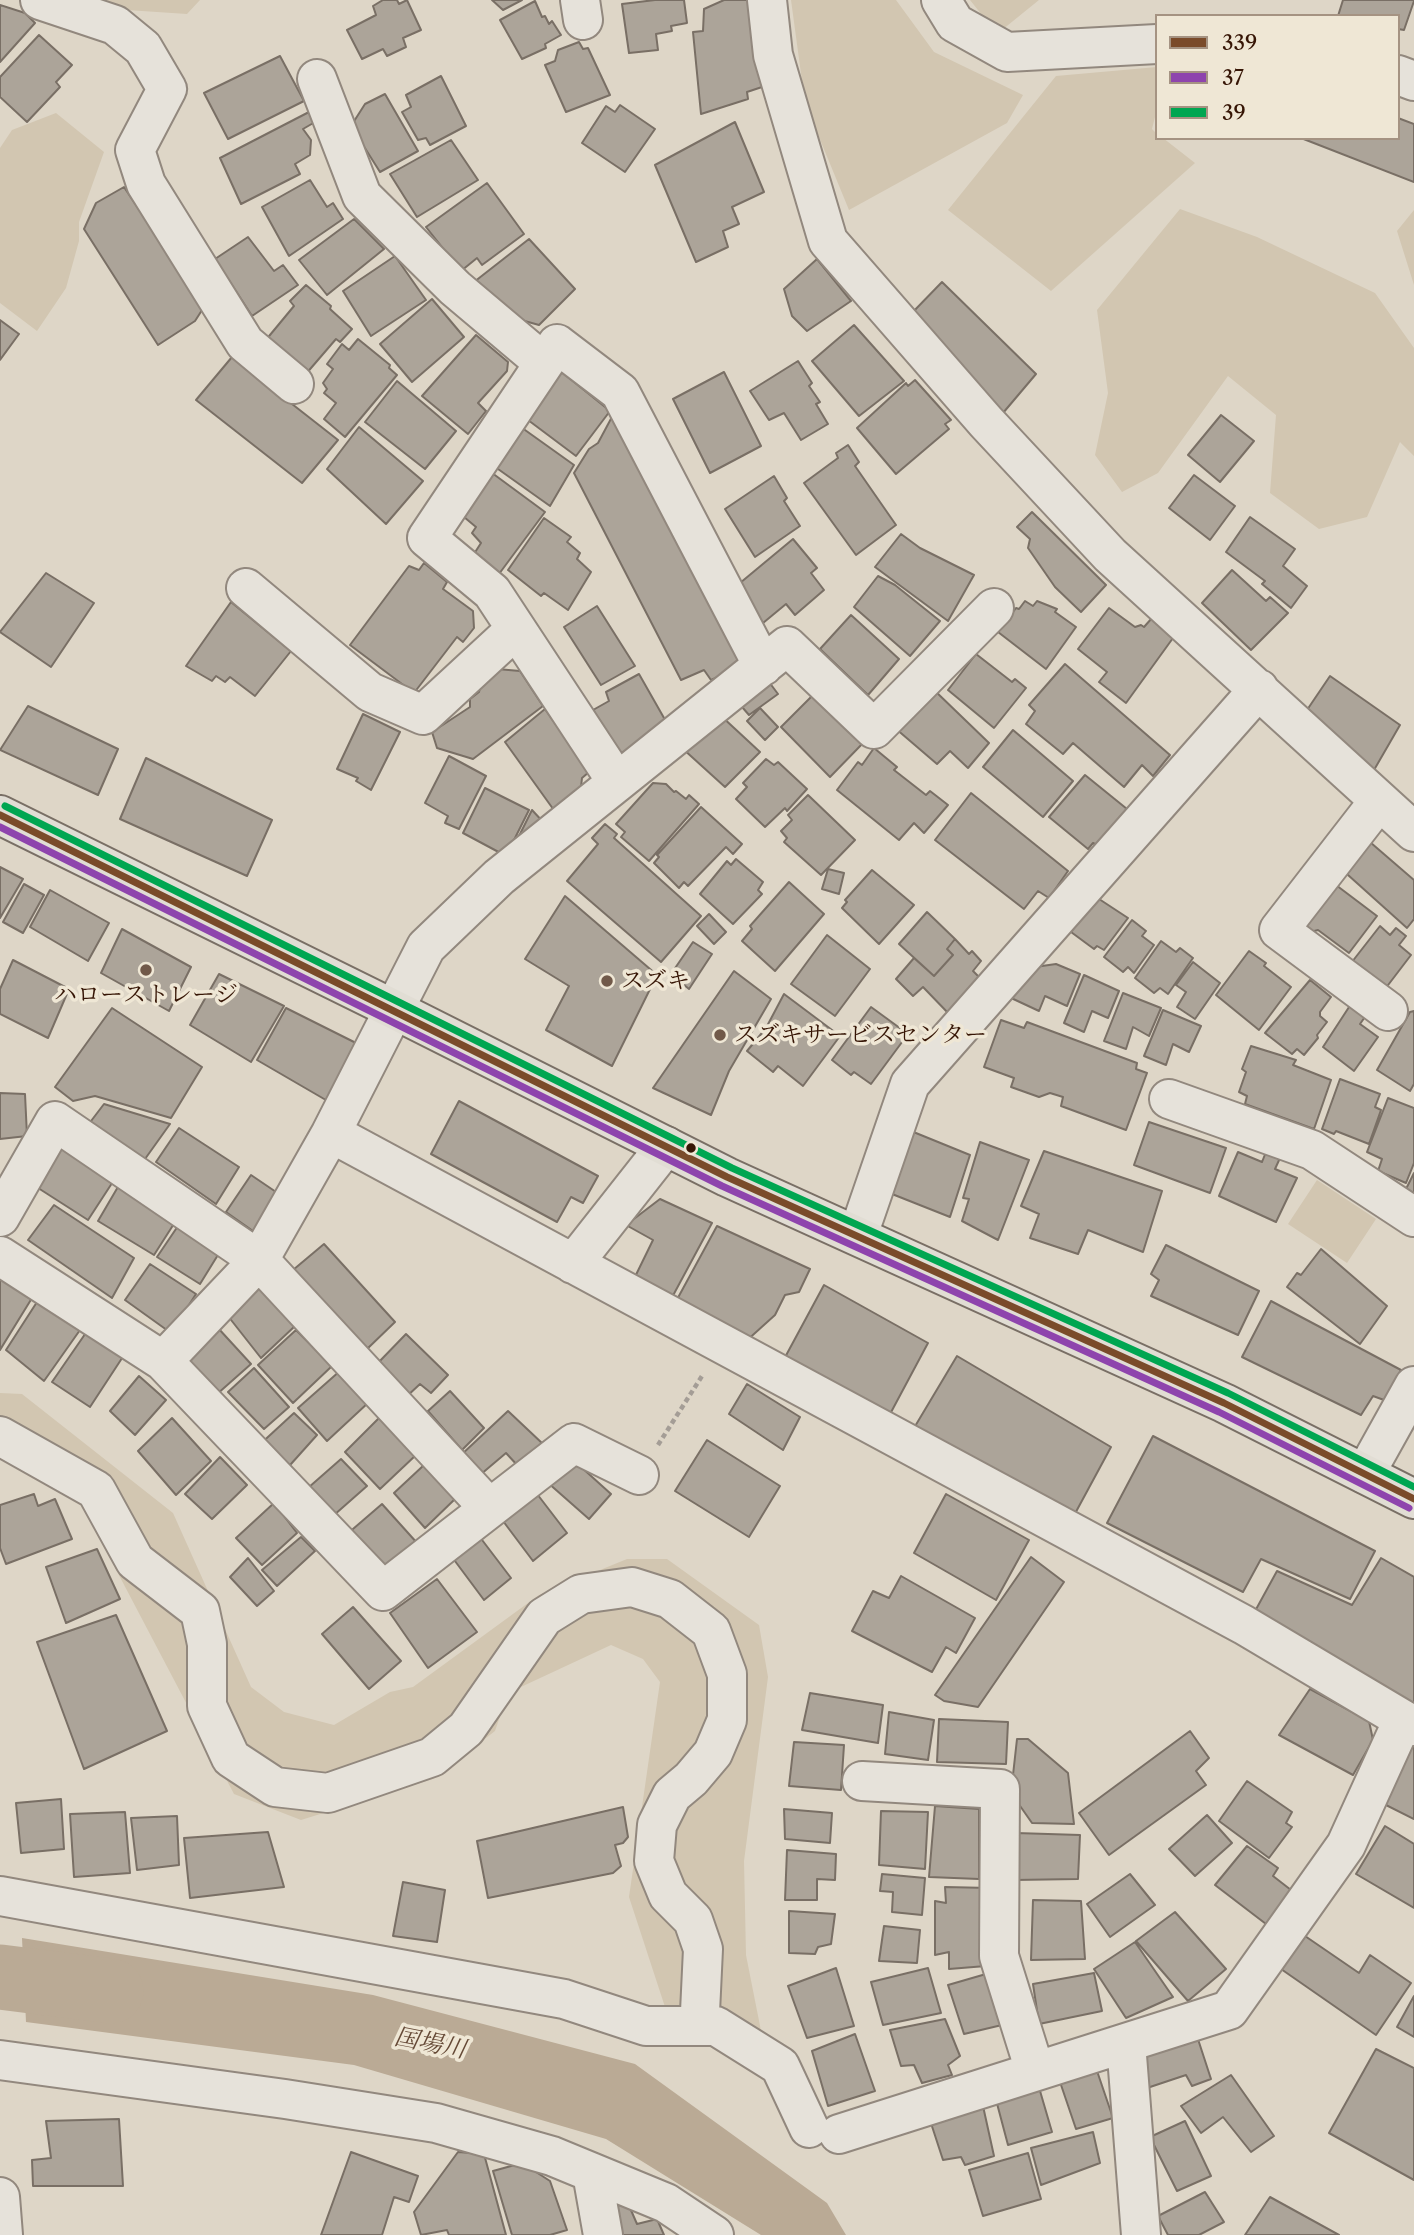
<!DOCTYPE html>
<html>
<head>
<meta charset="utf-8">
<style>
  body { margin:0 }
  #map { position:relative; width:1414px; height:2235px; overflow:hidden; background:#ded6c7; font-family:"Libre Caslon Text",serif }
  canvas { display:block }
  .legend { position:absolute; left:1155px; top:14px; width:245px; height:126px; box-sizing:border-box; background:#efe7d5; border:2px solid #a59382; margin:0; padding:9px 12px; list-style:none; font-size:21px; color:#361505 }
  .legend li { display:flex; align-items:center; gap:14px; height:35px }
  .legend b { width:35px; border:2px solid #a59382 }
</style>
</head>
<body>
<div id="map">
<canvas width="1414" height="2235"></canvas>
<ul class="legend">
<li><b style="height:9px;background:#7a4b2a"></b>339</li>
<li><b style="height:9px;background:#8e44ad"></b>37</li>
<li><b style="height:9px;background:#00a651"></b>39</li>
</ul>
</div>
<script>
const context = document.querySelector('canvas').getContext('2d');
context.lineJoin = 'round';
function fill(path, color) { context.fillStyle = color; context.fill(path, 'evenodd'); }
function trace(path, color, width, dash) { context.strokeStyle = color; context.lineWidth = width; context.lineCap = dash ? 'butt' : 'round'; context.setLineDash(dash || []); context.stroke(path); }
function drawText(font, color, halo, rows, align = 'center') {
  context.font = font + ' "Libre Caslon Text","Noto Serif JP",serif'; context.lineWidth = 7; context.setLineDash([]); context.textBaseline = 'middle'; context.strokeStyle = halo; context.fillStyle = color; for (const [text, x, y, turn = 0] of rows) {
    context.save(); context.translate(x, y); context.rotate((+turn || 0) * Math.PI / 180); context.textAlign = isNaN(turn) ? turn : align; if (halo) context.strokeText(text, 0, 0); context.fillText(text, 0, 0); context.restore();
  }
}
const green = new Path2D(`
  M100,0H200L187,14L127,10Z
  M791,0H896L934,52L1023,95L1007,123L849,210L805,103Z
  M970,0H1039L997,34Z
  M1157,67V109L1152,129L1157,134V138H1163L1195,163L1051,291L948,210L1056,76Z
  M56,113L104,152L79,222V241L66,288L37,331L0,303V148L12,130Z
  M1180,209L1257,237L1375,293L1414,348V456L1400,442L1367,517L1319,529L1270,493L1276,415L1228,376L1158,473L1122,492L1095,455L1108,393L1097,310Z
  M1414,210V285L1397,231Z
  M1317,1180L1376,1219L1347,1263L1288,1224Z
  M0,1393L22,1394L173,1513L251,1687L284,1712L334,1725L390,1692L413,1687L539,1595L627,1559H667L759,1625L768,1677L744,1861L746,1955L763,2041L666,2010L629,1897L660,1682L643,1659L611,1645L508,1693L495,1731L433,1779L301,1820L234,1794L70,1482L0,1442Z`);
const water = new Path2D(`
  M22,1938L373,1995L635,2064L827,2203L846,2235H761L606,2139L354,2065L26,2022Z`);
const river = new Path2D(`
  M0,1977L111,1991`);
const building = new Path2D(`
  M383,0H397L399,4L407,0L421,30L403,38L406,47L387,56L383,49L362,59L347,30L376,15L373,6Z
  M492,0H522L503,10Z
  M655,0H684L687,23L671,26L672,31L656,34L658,50L629,53L622,4Z
  M724,0H754L762,87L747,92L748,99L701,114L693,32L703,31L704,9Z
  M1343,0H1414V1L1404,30L1398,29V16H1338Z
  M535,1L542,17L545,16L549,24L552,21L561,35L545,44L546,48L522,59L500,20Z
  M0,5L25,13L35,23L0,62Z
  M39,35L72,65L56,82L60,87L27,122L0,97V77Z
  M579,42L583,49L588,48L610,95L566,112L545,65L555,61L558,50Z
  M280,56L304,101L228,139L204,93Z
  M441,76L466,126L430,145L426,138L418,140L402,112L411,107L406,95Z
  M385,94L418,151L380,172L351,126L365,104Z
  M620,105L655,129L625,172L582,143L606,106L615,112Z
  M309,112L315,122L303,129L311,140L310,155L295,164L300,174L241,204L220,158Z
  M1398,118L1414,124V182L1301,138H1398Z
  M735,122L764,192L732,207L739,224L723,231L728,247L696,262L655,165Z
  M451,140L478,180L417,217L390,174Z
  M310,180L327,207L333,203L343,219L289,256L262,207Z
  M487,183L524,234L482,265L477,258L461,271L426,227Z
  M124,187L204,307L195,321L158,345L84,229L96,203Z
  M354,219L384,249L327,295L299,260Z
  M248,237L274,271L283,265L298,285L252,316L215,259Z
  M529,239L575,289L539,325L521,320L474,282Z
  M395,256L426,300L371,336L343,291Z
  M817,259L851,301L807,331L792,316L784,289Z
  M942,282L1036,374L1003,413L910,315Z
  M306,285L331,306L330,309L352,329L340,342L336,339L305,375L265,341L294,306L290,301Z
  M432,299L464,337L412,382L380,344Z
  M0,320L19,334L0,360Z
  M854,325L904,381L859,416L812,361Z
  M476,335L508,362L507,371L478,403L486,411L468,434L422,396Z
  M358,339L390,365L389,368L397,375L345,437L324,419L336,403L324,393L327,389L323,383L333,369L327,364L342,344L349,350Z
  M232,357L338,440L302,483L196,400Z
  M798,361L812,383L809,386L820,402L816,404L828,424L801,440L784,413L769,420L750,391Z
  M724,372L761,446L710,473L673,399Z
  M555,373H563L610,411L576,456L524,417Z
  M915,380L951,420L945,424L949,429L896,474L857,428L906,383L908,386Z
  M397,381L456,431L425,469L365,422Z
  M613,415L744,662L739,668L711,680L704,670L681,680L574,473L589,449L598,443Z
  M1221,415L1254,441L1220,482L1188,455Z
  M518,425L574,465L550,506L491,464Z
  M359,427L423,481L386,524L327,469Z
  M848,445L859,462L855,466L896,525L856,555L804,483L838,458L836,453Z
  M488,470L545,512L496,578L472,557L481,543L472,533L476,527L464,517L467,513L462,507Z
  M1194,475L1235,506L1210,540L1169,508Z
  M774,476L787,498L784,501L800,526L755,557L725,509Z
  M1032,512L1106,585L1081,612L1055,587L1028,548L1030,539L1017,527Z
  M1250,517L1295,549L1283,566L1307,586L1291,608L1262,584L1265,581L1226,552Z
  M544,518L571,537L567,542L580,553L577,559L591,572L568,610L544,593L541,596L508,570Z
  M901,534L920,548L974,575L948,621L875,567Z
  M793,539L817,568L811,573L824,590L795,615L786,604L763,623L734,588Z
  M424,563L447,582L443,589L473,611L474,628L463,642L457,637L414,693L350,645L409,566L419,570Z
  M1232,570L1266,601L1270,597L1288,613L1251,650L1202,603Z
  M46,573L94,603L51,667L0,632Z
  M878,576L895,585L940,621L910,656L854,607Z
  M1025,601L1033,606L1037,601L1057,609L1055,612L1076,627L1046,669L998,632L1016,608L1019,609Z
  M231,602L291,651L255,696L230,677L225,682L216,676L212,681L186,666Z
  M597,606L635,666L601,685L564,627Z
  M1109,608L1135,627L1141,625L1144,627L1152,618L1173,638L1126,703L1099,682L1107,672L1078,649Z
  M851,615L899,659L868,695L820,649Z
  M976,654L1012,682L1015,679L1026,688L994,728L948,690Z
  M1065,664L1170,755L1153,776L1142,765L1124,787L1073,743L1063,754L1026,724L1035,711L1029,705Z
  M497,669L520,671L543,706L473,759L437,748L432,732L470,707V699L479,692L481,684Z
  M639,674L668,725L637,752H620L593,710L609,701L606,692Z
  M1330,676L1400,725L1374,770L1307,710Z
  M766,678L778,694L749,715L736,700Z
  M933,689L989,743L968,768L950,751L937,764L895,728Z
  M815,693L865,741L830,777L781,727Z
  M28,706L118,749L98,795L0,750Z
  M760,708L778,727L765,740L747,721Z
  M545,709L589,772L582,778L580,796L556,813L505,742Z
  M363,714L400,732L371,790L356,781L358,778L337,769Z
  M719,714L760,752L725,787L682,748Z
  M1013,730L1073,781L1043,817L983,767Z
  M874,748L897,767L894,770L926,795L930,791L948,805L924,833L914,823L899,840L837,790L858,762L862,765Z
  M449,756L486,776L459,829L445,823L448,816L425,803Z
  M146,758L272,820L247,876L120,819Z
  M766,759L774,765L778,762L807,789L787,811L785,808L765,827L736,799L747,787L743,783Z
  M1085,775L1127,809L1115,823L1119,828L1101,847L1093,843L1088,849L1049,817Z
  M653,783L666,784L674,792L676,791L686,799L689,795L699,804L649,861L621,837L625,832L616,824Z
  M485,788L529,810L506,856L463,833Z
  M971,793L1068,871L1049,898L1038,891L1024,909L935,840Z
  M808,795L855,840L821,875L784,842L787,838L781,831L792,820L788,815Z
  M701,807L742,844L733,854L726,847L688,886L684,882L679,888L654,863L659,857L657,855Z
  M532,810L545,824L516,842Z
  M605,824L617,834L614,838L701,916L661,962L567,881L598,844L592,838Z
  M1363,836L1414,880V919L1407,928L1338,866Z
  M736,859L763,882L758,890L762,894L733,924L700,894L727,861L731,865Z
  M0,867L23,879L0,918Z
  M828,869L844,873L839,894L822,889Z
  M872,870L914,905L879,944L842,908L847,902L845,900Z
  M1328,879L1377,916L1349,953L1318,930L1303,934L1300,916Z
  M789,882L824,914L775,971L742,941L752,929L750,926Z
  M24,884L44,895L23,933L3,922Z
  M50,890L109,923L88,961L30,927Z
  M565,896L657,975L612,1066L546,1030L569,986L525,959Z
  M1096,897L1128,918L1104,950L1097,946L1094,949L1071,932Z
  M927,912L955,939L947,949L953,955L934,976L899,944Z
  M709,914L726,932L714,944L697,926Z
  M1132,920L1146,931L1142,936L1154,945L1134,973L1128,967L1123,972L1104,957Z
  M1380,926L1390,935L1396,928L1406,936L1399,945L1411,955L1382,993L1348,967Z
  M122,929L191,967L169,1011L101,973Z
  M827,935L870,969L835,1016L791,984Z
  M955,939L969,954L972,951L981,961L973,971L982,980L950,1015L923,987L913,996L896,979L914,958L934,976L953,955L947,949Z
  M1161,941L1176,952L1180,948L1193,958L1168,994L1160,988L1154,993L1135,978Z
  M693,942L712,954L689,989L671,974Z
  M1249,951L1266,963L1264,966L1291,987L1259,1030L1216,995Z
  M13,960L69,989L48,1038L0,1014V989Z
  M1193,962L1220,983L1195,1019L1177,1007L1186,992L1176,985Z
  M1056,964L1080,974L1067,1006L1045,996L1039,1011L1009,997L1035,967Z
  M734,971L771,999L729,1071L711,1115L653,1088Z
  M219,974L284,1006L251,1062L190,1025Z
  M1084,975L1119,991L1108,1018L1092,1011L1084,1032L1064,1023Z
  M1310,980L1331,997L1320,1012V1016L1327,1022L1317,1035L1318,1038L1304,1055L1297,1049L1292,1054L1265,1033Z
  M1123,993L1161,1008L1149,1036L1133,1027L1126,1049L1104,1041Z
  M784,994L840,1036L803,1086L778,1066L773,1072L747,1051L766,1028Z
  M1351,1004L1367,1014L1360,1024L1378,1037L1354,1071L1323,1047Z
  M871,1007L908,1034L871,1084L854,1072L851,1075L832,1060Z
  M112,1008L202,1067L171,1118L95,1096L73,1101L55,1087Z
  M286,1008L362,1046L331,1103L257,1060Z
  M1163,1010L1201,1026L1189,1052L1173,1044L1166,1065L1144,1056Z
  M1414,1011V1084L1410,1091L1377,1070L1410,1012Z
  M1001,1020L1024,1028L1027,1022L1137,1063L1136,1069L1147,1073L1126,1130L1061,1106L1063,1097L1050,1093L1039,1097L1011,1087L1014,1078L984,1067Z
  M1251,1046L1296,1060L1293,1065L1331,1080L1314,1129L1245,1104L1247,1096L1239,1092L1246,1072L1242,1069Z
  M1340,1079L1380,1094L1375,1107L1381,1110L1369,1144L1336,1131L1334,1134L1322,1129Z
  M0,1093L25,1094L27,1136L0,1139Z
  M1388,1098L1414,1108V1163L1406,1183L1378,1171L1382,1159L1367,1152Z
  M459,1101L598,1176L583,1203L571,1197L557,1222L431,1154Z
  M104,1104L170,1124L145,1159L88,1125Z
  M1149,1122L1226,1148L1210,1193L1134,1165Z
  M179,1128L239,1167L216,1204L156,1162Z
  M911,1131L970,1155L950,1217L892,1194Z
  M980,1142L1029,1160L998,1240L962,1221L969,1199L963,1198Z
  M63,1143L116,1177L88,1220L35,1186Z
  M1044,1151L1162,1191L1143,1252L1088,1230L1078,1254L1030,1238L1039,1214L1021,1206Z
  M1238,1152L1262,1162L1266,1152L1280,1158L1275,1169L1297,1178L1276,1222L1219,1196Z
  M1414,1173V1199L1404,1193Z
  M251,1175L279,1194L253,1231L226,1212Z
  M122,1180L177,1219L154,1255L98,1221Z
  M660,1199L712,1223L669,1303L631,1285L653,1240L626,1225Z
  M54,1205L134,1258L112,1298L28,1240Z
  M180,1223L221,1250L200,1284L157,1257Z
  M717,1226L810,1269L799,1292L785,1295L775,1315L744,1343L674,1305Z
  M324,1244L395,1322L366,1350L293,1270Z
  M1166,1245L1259,1291L1238,1335L1151,1296L1159,1280L1151,1274Z
  M1321,1249L1387,1306L1360,1344L1287,1287L1297,1273L1301,1275Z
  M150,1264L196,1294L171,1333L125,1300Z
  M0,1276L32,1298L0,1350Z
  M255,1283L295,1326L261,1358L224,1311Z
  M824,1285L928,1343L889,1416L783,1361Z
  M1271,1301L1401,1370L1384,1400L1373,1396L1361,1415L1242,1357Z
  M37,1302L80,1330L44,1381L6,1350Z
  M92,1324L128,1349L90,1407L52,1382Z
  M218,1328L251,1364L216,1395L180,1358Z
  M296,1330L332,1366L293,1403L258,1365Z
  M406,1334L448,1375L431,1393L420,1384L405,1398L376,1365Z
  M957,1356L1111,1447L1071,1521L911,1433Z
  M254,1368L289,1407L264,1429L228,1392Z
  M341,1370L369,1402L327,1441L298,1408Z
  M139,1376L166,1400L135,1435L110,1411Z
  M747,1384L800,1417L783,1450L729,1414Z
  M450,1391L484,1428L462,1450L428,1411Z
  M508,1411L543,1444L518,1466L506,1453L480,1475L460,1456Z
  M294,1413L317,1435L282,1474L256,1448Z
  M380,1417L416,1455L380,1489L345,1452Z
  M172,1418L211,1461L176,1495L138,1451Z
  M1153,1436L1375,1551L1350,1599L1261,1559L1243,1592L1107,1523Z
  M707,1440L780,1486L749,1537L675,1491Z
  M220,1457L247,1485L212,1519L185,1494Z
  M570,1457L611,1494L589,1519L547,1482Z
  M341,1459L367,1486L325,1523L300,1495Z
  M424,1465L455,1499L425,1528L394,1493Z
  M534,1490L567,1533L533,1561L500,1517Z
  M34,1494L38,1506L55,1499L72,1539L6,1564L0,1548V1505Z
  M946,1494L1029,1540L996,1600L914,1553Z
  M274,1503L297,1533L262,1565L236,1538Z
  M382,1504L418,1544L383,1575L346,1535Z
  M476,1532L511,1578L484,1600L449,1553Z
  M301,1537L315,1551L277,1586L262,1570Z
  M97,1549L120,1599L66,1623L46,1567Z
  M1031,1557L1064,1582L978,1707L944,1701L935,1695Z
  M248,1558L274,1591L257,1606L230,1577Z
  M1381,1558L1414,1577V1706L1254,1613L1277,1571L1352,1605Z
  M901,1576L975,1618L956,1653L946,1647L932,1672L852,1631L873,1591L889,1598Z
  M437,1579L477,1632L428,1668L390,1613Z
  M353,1607L401,1661L369,1689L322,1634Z
  M116,1615L167,1731L84,1769L37,1642Z
  M1310,1689L1369,1721L1373,1740L1353,1775L1279,1735Z
  M810,1693L883,1705L878,1743L802,1730Z
  M889,1712L934,1720L928,1760L885,1754Z
  M939,1719L1008,1722L1006,1764L937,1762Z
  M1190,1731L1209,1758L1196,1771L1206,1785L1109,1855L1079,1813Z
  M1017,1739H1028L1068,1773L1074,1824L1032,1823L1011,1793Z
  M1414,1739V1819L1378,1801Z
  M794,1742L844,1745L841,1790L789,1786Z
  M1247,1781L1292,1812L1286,1823L1292,1827L1269,1858L1219,1821Z
  M61,1799L64,1849L21,1853L16,1803Z
  M935,1806L979,1809V1879L929,1877Z
  M623,1807L628,1837L623,1843L615,1845L621,1866L613,1873L488,1898L477,1841Z
  M784,1809L832,1813L830,1843L785,1839Z
  M881,1811L928,1812L925,1869L879,1865Z
  M125,1812L130,1873L74,1877L70,1814Z
  M1207,1815L1232,1843L1195,1876L1169,1849Z
  M177,1816L179,1865L137,1870L131,1818Z
  M1385,1826L1414,1844V1908L1356,1874Z
  M268,1832L284,1887L190,1898L184,1838Z
  M1016,1833L1080,1835L1078,1879L1014,1880Z
  M1247,1846L1278,1868L1273,1876L1291,1890L1266,1924L1215,1885Z
  M787,1850L836,1854L835,1880L817,1879V1900H785Z
  M882,1874L925,1878L922,1915L892,1912L893,1892L880,1891Z
  M1130,1874L1155,1905L1110,1937L1087,1904Z
  M403,1882L445,1890L437,1942L393,1936Z
  M945,1887L990,1888L986,1966L949,1969V1952L935,1955V1901L946,1903Z
  M1033,1900L1081,1901L1085,1959L1031,1960Z
  M789,1911L835,1914L831,1944L818,1947L815,1954L789,1953Z
  M1175,1912L1226,1969L1188,2001L1136,1941Z
  M884,1926L920,1930L917,1963L879,1961Z
  M1305,1936L1359,1973L1370,1955L1411,1983L1376,2035L1281,1969Z
  M1135,1942L1173,1997L1126,2018L1094,1969Z
  M836,1968L854,2026L807,2038L788,1986Z
  M928,1968L941,2013L883,2025L871,1982Z
  M1094,1973L1102,2011L1039,2024L1033,1984Z
  M986,1974L1002,2025L964,2034L948,1985Z
  M1414,1996V2037L1397,2027Z
  M945,2019L960,2056L948,2065L952,2075L922,2083L914,2065L901,2066L890,2030Z
  M1195,2030L1211,2079L1192,2086L1186,2075L1147,2088L1135,2048Z
  M855,2034L875,2091L828,2106L812,2051Z
  M1376,2049L1414,2068V2180L1329,2133Z
  M1096,2068L1113,2118L1076,2129L1059,2079Z
  M1231,2075L1274,2136L1251,2152L1223,2117L1201,2133L1181,2106Z
  M1038,2084L1052,2132L1008,2145L995,2096Z
  M981,2097L994,2156L965,2165L961,2157L943,2160L928,2114Z
  M119,2119L123,2186H33L32,2160L51,2158L46,2121Z
  M1185,2121L1211,2176L1177,2191L1150,2137Z
  M1093,2132L1100,2163L1041,2185L1031,2148Z
  M351,2152L418,2176L409,2202L394,2197L382,2235H321Z
  M458,2152L484,2154L506,2235H449L447,2230L421,2235L414,2212Z
  M1028,2153L1041,2199L983,2216L969,2170Z
  M522,2163L550,2181L567,2230L550,2235H512L493,2171Z
  M1205,2192L1224,2222L1199,2235H1168L1158,2216Z
  M1270,2197L1339,2235H1245Z
  M627,2201L637,2224L657,2219L664,2235H617L608,2209Z`);
const path = new Path2D(`
  M658,1445L702,1376`);
const street = new Path2D(`
  M40,0L115,25L143,48L167,89L135,150L146,184L245,343L294,384
  M580,0L583,20
  M767,0L773,55L828,241L986,422L1110,555L1414,832
  M941,0L955,23L1007,52L1157,44
  M1398,75L1414,81
  M317,79L362,196L455,288L544,363
  M246,588L370,692L423,715L516,629
  M994,608L874,729L787,646L499,877L426,947L331,1133L1244,1625L1414,1726
  M617,782L492,592L427,538L557,344L620,392L763,666
  M1379,801L1279,930L1388,1011
  M1169,1099L1312,1150L1414,1217
  M0,1217L55,1121L259,1260L489,1508
  M858,1235L910,1084L1259,689
  M0,1256L163,1361L383,1591L574,1443L639,1475
  M573,1264L666,1146
  M163,1361L259,1260L331,1133
  M0,1436L96,1490L135,1561L200,1611L207,1644V1706L231,1758L275,1787L328,1793L432,1757L466,1729L544,1617L581,1594L632,1587L670,1599L711,1631L727,1674V1720L713,1753L691,1779L672,1795L657,1825L654,1861L668,1895L693,1920L703,1949L700,2012
  M1365,1474L1414,1386
  M862,1781L1000,1789L999,1956L1035,2071
  M0,1896L564,1999L646,2026H716L780,2066L809,2128
  M1126,2043L1141,2235
  M0,2060L285,2099L436,2123L552,2156L666,2203L714,2235
  M839,2134L1229,2010L1346,1845L1403,1720
  M592,2173L603,2235
  M0,2197L3,2235`);
const highway = new Path2D(`
  M0,815L395,1010L727,1177L1224,1403L1414,1499`);
const bus1 = new Path2D(`
  M0,815L727,1177L1224,1403L1414,1499`);
const bus2 = new Path2D(`
  M0,827L722,1186L1219,1412L1409,1508`);
const bus3 = new Path2D(`
  M5,806L732,1168L1228,1393L1414,1487`);
const markers = [
  [146,970,7,"#715949"],
  [607,981,7,"#715949"],
  [720,1035,7,"#715949"],
  [691,1148,6,"#361505"]
];
const poiNames = [
  ["スズキ",621,981],
  ["ハローストレージ",146,995,"center"],
  ["スズキサービスセンター",734,1035]
];
const waterNames = [
  ["国場川",430,2044,11]
];
fill(green, '#d2c6b1');
fill(water, '#baaa95');
trace(river, '#baaa95', 65);
fill(building, '#aca499');
trace(building, '#796f65', 2);
trace(street, '#92887e', 42);
trace(highway, '#796f65', 42);
trace(path, '#a49d96', 4.5, [5, 3.5]);
trace(street, '#e6e2da', 38);
trace(highway, '#e1ddd4', 38);
trace(bus1, '#7a4b2a', 7);
trace(bus2, '#8e44ad', 7);
trace(bus3, '#00a651', 7);
for (const [x, y, r, color] of markers) { const dot = new Path2D(); dot.arc(x, y, r, 0, 2 * Math.PI); context.fillStyle = color; context.fill(dot); trace(dot, '#efe7d5', 2.5); }
drawText('23px', '#361505', '#efe7d5', poiNames, 'left');
drawText('italic 24px', '#654936', '#efe7d5', waterNames);
</script>
</body>
</html>
